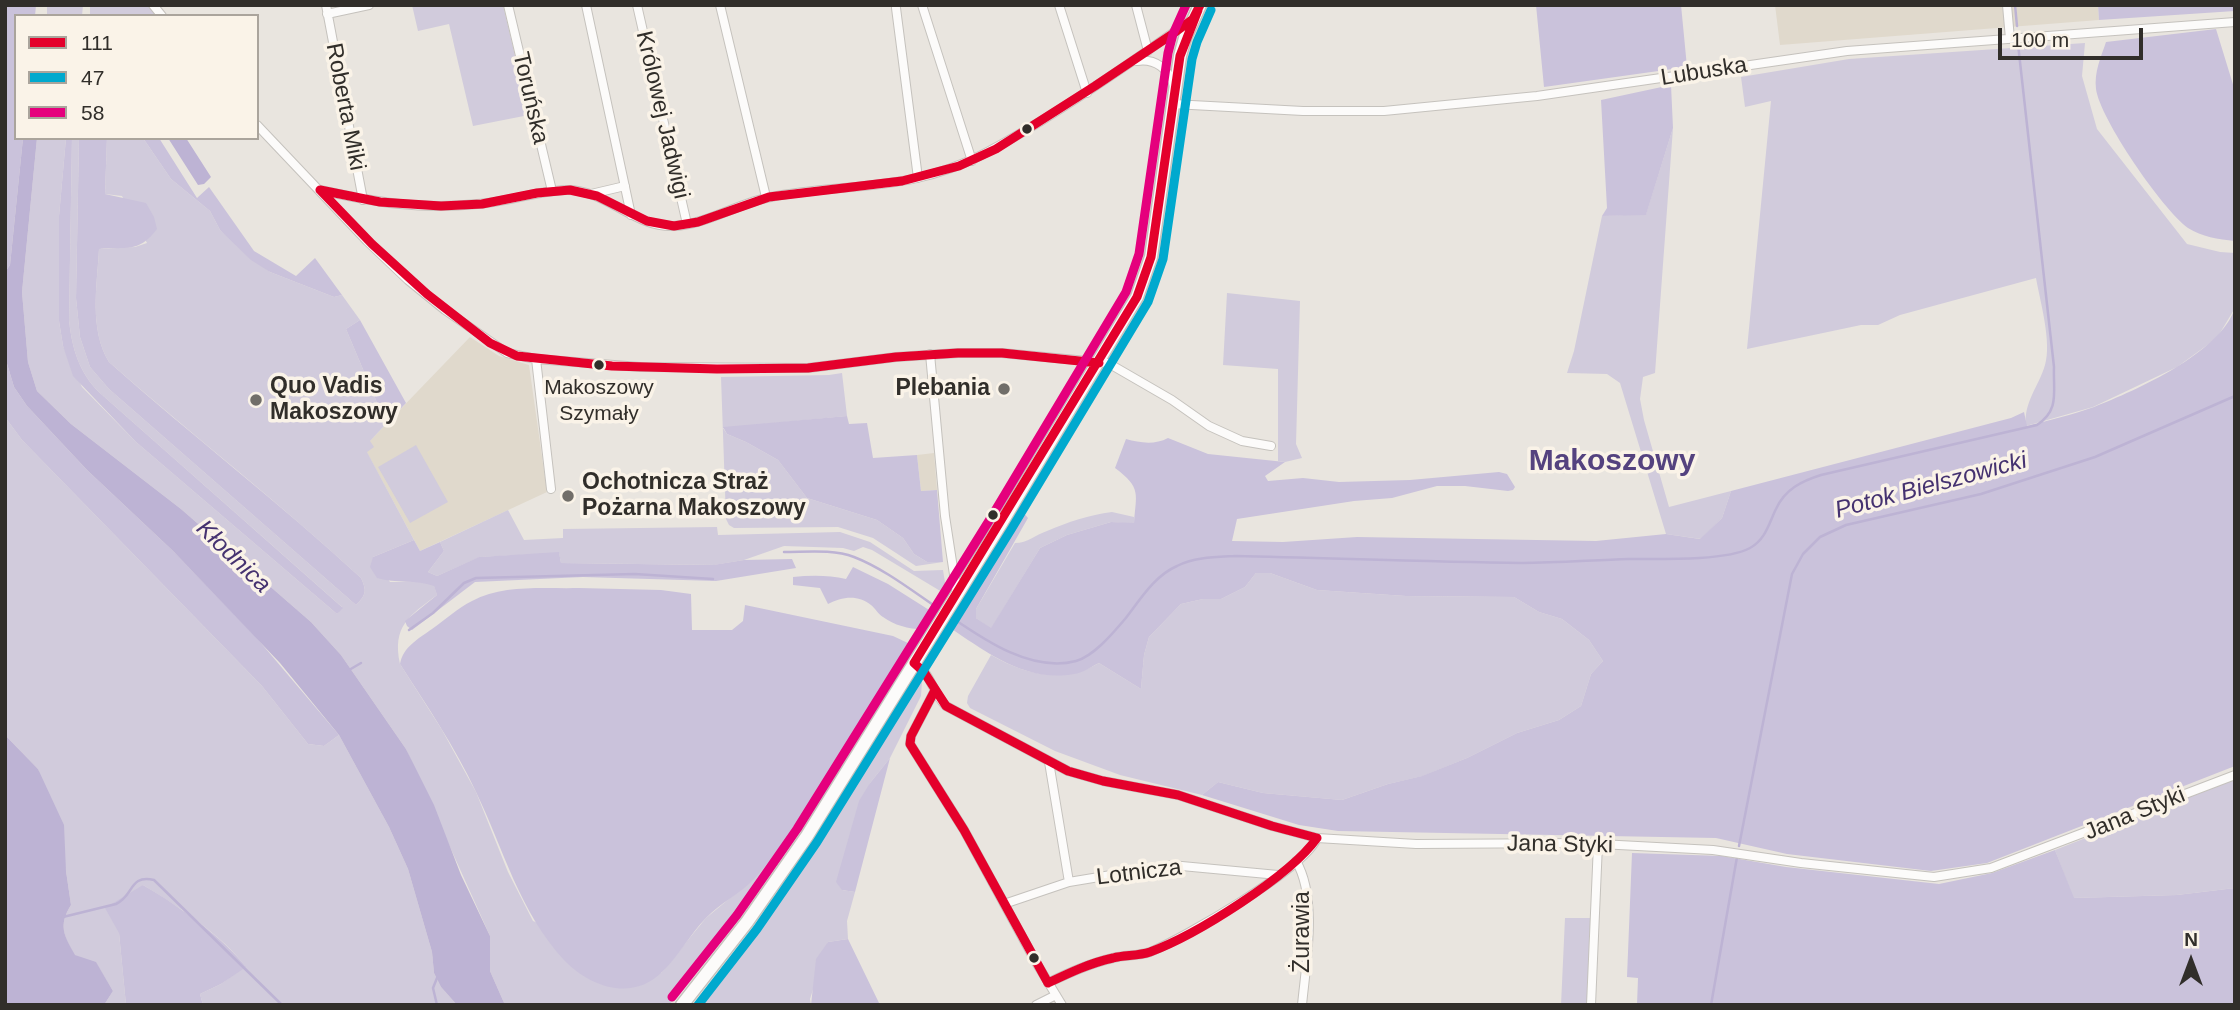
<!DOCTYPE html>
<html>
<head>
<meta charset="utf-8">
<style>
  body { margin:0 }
  #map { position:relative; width:2240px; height:1010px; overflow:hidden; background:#e9e5df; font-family:Helvetica,sans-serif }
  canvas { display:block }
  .frame { position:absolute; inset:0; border:7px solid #312e2a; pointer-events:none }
  .legend { position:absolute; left:14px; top:14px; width:245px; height:126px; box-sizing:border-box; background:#faf3e8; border:2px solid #aaa49c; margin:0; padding:9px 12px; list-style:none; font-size:21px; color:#312e2a }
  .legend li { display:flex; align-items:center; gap:14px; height:35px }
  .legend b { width:35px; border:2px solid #aaa49c }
  .north { position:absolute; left:2156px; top:926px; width:70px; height:70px; -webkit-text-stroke:5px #faf3e8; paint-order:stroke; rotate:0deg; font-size:19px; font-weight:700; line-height:28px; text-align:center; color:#312e2a }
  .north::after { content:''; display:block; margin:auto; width:24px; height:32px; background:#312e2a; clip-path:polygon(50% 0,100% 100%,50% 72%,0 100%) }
  .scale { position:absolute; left:1998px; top:28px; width:145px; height:32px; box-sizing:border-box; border:4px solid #312e2a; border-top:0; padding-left:9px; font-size:21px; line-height:24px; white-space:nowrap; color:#312e2a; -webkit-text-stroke:5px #faf3e8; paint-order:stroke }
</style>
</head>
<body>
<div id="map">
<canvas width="2240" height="1010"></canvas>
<div class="frame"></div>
<ul class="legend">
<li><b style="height:9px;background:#e4002b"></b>111</li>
<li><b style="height:9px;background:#00a9ce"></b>47</li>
<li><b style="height:9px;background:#e5007d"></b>58</li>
</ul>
<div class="north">N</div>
<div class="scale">100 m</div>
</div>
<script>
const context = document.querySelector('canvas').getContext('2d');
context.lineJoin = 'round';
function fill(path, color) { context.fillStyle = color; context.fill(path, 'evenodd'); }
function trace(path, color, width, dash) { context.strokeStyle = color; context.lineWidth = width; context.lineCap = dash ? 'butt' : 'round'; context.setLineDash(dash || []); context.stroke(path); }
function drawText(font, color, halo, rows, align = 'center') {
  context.font = font + ' Helvetica,sans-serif'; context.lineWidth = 7; context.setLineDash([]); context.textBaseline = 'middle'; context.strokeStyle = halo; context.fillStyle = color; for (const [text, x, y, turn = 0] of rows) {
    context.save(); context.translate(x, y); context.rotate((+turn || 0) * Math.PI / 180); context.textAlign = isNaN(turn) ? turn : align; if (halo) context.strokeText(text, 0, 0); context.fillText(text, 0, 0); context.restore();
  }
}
const built = new Path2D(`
  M1775,5H2098L2099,20L1780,45Z
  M470,337L499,356L529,365L547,492L420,551L364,447Z
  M934,453L937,490L921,491L917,455Z`);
const green = new Path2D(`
  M47,5H83L82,16H47Z
  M90,5H148L157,16H90Z
  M412,5H503L529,115L473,126L449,24L418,31Z
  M2085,43L2082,76L2097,129L2187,244L2220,252L2235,253V308L2217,338L2177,367L2093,407L2026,426C2023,403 2039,386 2045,365C2052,342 2040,301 2036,278L1900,315L1878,325H1861L1747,349L1771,101L1745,107L1741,77L1849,59Z
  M1673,128L1655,373L1643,377L1640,399L1644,420L1669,507L1731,491L1722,518L1701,539L1666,534L1620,383L1607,374L1567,373L1574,351L1602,216L1646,214Z
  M37,138H66L59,216V321L63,346L82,387L136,442L337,614L342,607L100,393C79,373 72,348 69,320L72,138H79L76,298L80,337L90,367L109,389L356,605C366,595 367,591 361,578C280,503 192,435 109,362C89,329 97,286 99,249L135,247L147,243L122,196L105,194L107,138H143L171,179L210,211L220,230L270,272L334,297L342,295L360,320L346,329L386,424L370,441L374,447L367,452L414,540L373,557L390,582H423L434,585L437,595C409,616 392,626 400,664L442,730L476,792L508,872L533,921L661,973L706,918L753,879L805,815L836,764L842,767C790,851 732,929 669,1005H505L490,971V936L406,749L341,655L311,622L181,509L71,424L37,391L28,362L22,292Z
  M1227,293L1300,301L1296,444L1302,458L1285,462L1278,461V369L1223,365Z
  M842,373L847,416L723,428L727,434L746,442L778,460L807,498L877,520L903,538L914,554L927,562H943L916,566L873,538L838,527L734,528L729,525L726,519L721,377L829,375Z
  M5,417L22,440L262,686L308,744L324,746L339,735L389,827L408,869L432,952L434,973L441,987L457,1005H203L200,994L221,984L245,966C223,936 175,904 143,885L119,933L126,1005H104L113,991L96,963L74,955C64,935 58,926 71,905L66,871L38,769L5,735Z
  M416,445L448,502L410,523L378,467Z
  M508,510L524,540L563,538V529L717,527L718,535L840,532L870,542L914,571L943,570L947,595L872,550L863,547L854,551L843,548L784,546L744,560L714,565L561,563L559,553L480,557L437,576L428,572L444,551L440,542Z
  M1112,512L1134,517V524L1111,522L1067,535L1040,548L991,629L976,618V609L1015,543C1028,543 1035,535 1047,531C1068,522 1089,515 1112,512Z
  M1256,573H1270L1317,590L1406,596L1514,597L1539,612L1562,619L1589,640L1603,661L1591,674L1581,706L1559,720L1517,733L1467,758L1423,776L1388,784L1342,800L1263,793L1218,782L1202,795L1120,775L1055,751L970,708L967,703L968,696L991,655C1026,675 1062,684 1099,663L1141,689L1144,655L1149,637L1181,604L1203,599H1221L1245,587Z
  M918,679L922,682L921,696L890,758L870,783L842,890L855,892L847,921L848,939L828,942L810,999L811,1005H694L776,900L827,827Z
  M2235,779V888L2177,895L2073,898L2055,850Z
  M1565,918H1591L1588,1005H1561Z`);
const forest = new Path2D(`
  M5,5H36L35,16H16V138H23L10,265L5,272Z
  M1536,5H1681L1687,67L1544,87Z
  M2098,5H2235V11L2099,20Z
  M2216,29L2235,91V241C2218,239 2202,237 2188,228C2163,210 2100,119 2096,89C2094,72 2101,57 2106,42Z
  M1671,85L1673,128L1646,215L1602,216L1607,208L1601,100Z
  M66,138H72L69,320C72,348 79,373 100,393L343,608L337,614L136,442L73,376L63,346L59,321V216Z
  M79,138H107L105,194L146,203L154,217L157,229C138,254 127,246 99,249C97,286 89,329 109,362C192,436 280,503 361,578C367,591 366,595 356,605L109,389L90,367L80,337L76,298Z
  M143,138H159L197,198L209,187L254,251L296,276L315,258L342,295L334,297L270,272L251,260L220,230L210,211L171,179Z
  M2235,308V766L1987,863L1931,871L1787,854L1716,838L1338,831L1299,825L1202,795L1218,782L1263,793L1342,800L1388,784L1422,776L1467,758L1517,733L1559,720L1581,706L1591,674L1603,661L1589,640L1562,619L1539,612L1514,597L1406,596L1317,590L1270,573H1256L1245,587L1221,599H1203L1181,604L1149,637L1144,655L1141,689L1099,663C1091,667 1082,673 1074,674C1026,683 986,652 949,627L1022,511L1028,518L976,609V618L991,628L1040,548L1067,535L1111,522L1134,523C1136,494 1142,488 1115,468L1126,439C1140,443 1155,445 1168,438L1208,454L1285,462L1265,476L1268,481L1303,478L1339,482L1410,480L1499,472L1507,474L1515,487L1513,490L1508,491L1465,486H1437L1392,498L1354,501L1237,519L1232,541L1283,542L1357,537L1596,541L1666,534L1700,539L1722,518L1731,491L2011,418L2024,412L2027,426C2049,420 2072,415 2094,407C2137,390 2220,353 2235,308Z
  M360,320L406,403L386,424L346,329Z
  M5,357L14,387L27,406L87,470L173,551L255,636L339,735L324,746L308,744L262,686L22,440L5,417Z
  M847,416L849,424L867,423L873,458L917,455L921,491L937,490L943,562H927L914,554L903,538L877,520L807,498L778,460L746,442L727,434L723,427Z
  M414,540L420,551L440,542L444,551L428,572L437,576L479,557L559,552L561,563L713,565L744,560L792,559L796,568L716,581L583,577L475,582L412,630L407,626L405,621L437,595L434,586C416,579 396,584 377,578L370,567L373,557Z
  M853,567L888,584L937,615L927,629C912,630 895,626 883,617C878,614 875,608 871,605C858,594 841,597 828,604L820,588L793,585V577C811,575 829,575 846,579Z
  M579,588L661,590L691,594L692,630H732L743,621L745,605L893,636L910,644C861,723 817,807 755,878C740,894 720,903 706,918C690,934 679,956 662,972C632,1002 590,987 564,960C519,911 504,850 476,792C455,747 427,706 400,664C403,647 418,639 432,629C445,620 458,608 472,601C504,584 544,589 579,588Z
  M890,758L855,892L842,890L836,882L859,801L870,783Z
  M2055,850L2074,898L2177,895L2235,888V1005H1637L1638,978L1627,977L1632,853L1722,856L1786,867L1939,884L1992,873Z
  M143,885C176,904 223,937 246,967L221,984L200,994L203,1005H126L119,933L105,908Z
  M848,939L880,1005H811L816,959L828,942Z`);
const water = new Path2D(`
  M23,138H37L22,292L28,362L37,391L71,424L181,509L311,622L341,655L406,749L434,805L461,875L490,936V971L505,1005H457L441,987L434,973L432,952L408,869L389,827L339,735L280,663L173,551L87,470L27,406L14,387L5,357V272L10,265Z
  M168,138H186L211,177L204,184L198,185Z
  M5,735L38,769L64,825L66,871L71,905C58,926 64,935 75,955L96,962L113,991L104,1005H5Z`);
const stream = new Path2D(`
  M2015,5L2017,26
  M784,552C807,552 833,549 854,557C885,569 915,593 942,611
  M948,615C983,639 1031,673 1076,661C1094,656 1113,633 1125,619C1140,600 1154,576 1177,566C1194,557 1216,557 1235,556C1331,558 1427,562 1522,563C1558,563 1593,560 1629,559C1658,559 1727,561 1750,548C1766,539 1769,523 1776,509C1785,489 1802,481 1821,475L2037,425C2060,410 2053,392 2054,367L2018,44
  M409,630L433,613L464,583L476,578L635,574L713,579
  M349,670L361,663
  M1739,846L1792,574L1803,554L1820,537L1846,525L1981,494L2095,457L2235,396
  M63,917L116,904C134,896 129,874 154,880L282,1005
  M437,1005L433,988L437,978
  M1711,1005L1737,857`);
const minor = new Path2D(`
  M153,5L162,16
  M326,5L363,200
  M508,5L552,191
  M586,5L631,215
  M637,5L687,224
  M720,5L766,197
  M922,5L972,161
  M1059,5L1087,93
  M1136,5L1148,51
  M2007,5L2010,39
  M896,8L918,178
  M327,14L369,5
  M1137,61C1155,58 1169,69 1174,86
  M1173,104L1303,111H1384L1537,96L1847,51L2235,22
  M257,125L367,241L408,280L445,310L507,353L536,359L640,367L808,368L896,357L958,353H1002L1108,363L1172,400L1209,426L1242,441L1271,446
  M320,190C374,202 420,210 477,204C507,202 536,191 566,190C606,189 634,228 674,226C708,224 738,203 771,197C819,187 869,189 917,178C966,167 1000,146 1041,121C1093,89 1142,55 1191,20
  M591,194L625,186
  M930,354L945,516L957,594
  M536,359L551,489
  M914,663C931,672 932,693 946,706L1068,771L1103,781L1178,795L1272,826L1317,838L1416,844L1581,843L1713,850L1801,863L1934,877L1991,868L2235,775
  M934,692L911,736L910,744L964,830L1037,964L1062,1005
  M1049,762L1069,882
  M1296,861C1318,898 1306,963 1302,1005
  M1004,904L1069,882L1171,865L1278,875
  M1048,983C1068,973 1091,963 1113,958C1125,955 1138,956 1150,952C1184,938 1304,869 1317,838
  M1036,1005L1056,995
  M1591,1005L1598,844`);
const secondary = new Path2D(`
  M682,1005L747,922L807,836L1002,522L1137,297L1151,257L1180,56L1185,38L1200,5`);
const bus1 = new Path2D(`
  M320,190L380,202L441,206L482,204L537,193L570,190L597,196L647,221L674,226L698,222L769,197L902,181L959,166L996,149L1095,86L1174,33L1193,19L1200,5
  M320,190L372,244L427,294L490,343L517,356L612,366L717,369L808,368L896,357L958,353H1002L1099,363
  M914,663L1137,297L1151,257L1180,56L1198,10
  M914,663L924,672L946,706L1068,771L1103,781L1178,795L1272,826L1317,838
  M934,692L911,736L910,744L964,830L1048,983
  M1048,983C1069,973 1090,963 1113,958C1125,955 1138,956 1150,952C1196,935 1289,877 1317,838`);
const bus2 = new Path2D(`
  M698,1005L757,929L817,842L1012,528L1148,302L1163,259L1192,59L1197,42L1211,10`);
const bus3 = new Path2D(`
  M672,997L737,915L797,829L992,516L1126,292L1139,254L1168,53L1173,34L1186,5`);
const markers = [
  [1027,129,6,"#312e2a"],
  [599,365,6,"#312e2a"],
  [1004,389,7,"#716e69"],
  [256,400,7,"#716e69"],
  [568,496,7,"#716e69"],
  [993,515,6,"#312e2a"],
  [1034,958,6,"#312e2a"]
];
const busNames = [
  ["Makoszowy",599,388],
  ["Szymały",599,414]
];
const streetNames = [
  ["Lubuska",1704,72,-9],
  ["Toruńska",530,98,77],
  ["Roberta Miki",345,107,79],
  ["Królowej Jadwigi",662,115,77],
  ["Jana Styki",2135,814,-22],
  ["Jana Styki",1560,845,1],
  ["Lotnicza",1139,873,-7],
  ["Żurawia",1303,932,-90]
];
const poiNames = [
  ["Quo Vadis",270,387],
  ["Makoszowy",270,413],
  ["Plebania",990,389,"right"],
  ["Ochotnicza Straż",582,483],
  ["Pożarna Makoszowy",582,509]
];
const waterNames = [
  ["Potok Bielszowicki",1931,486,-15],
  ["Kłodnica",233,557,44]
];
const districtNames = [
  ["Makoszowy",1612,462]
];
fill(built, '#e0d9cc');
fill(green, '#d1cbdc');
fill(forest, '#cac2db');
fill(water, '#bdb3d4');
trace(stream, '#bdb3d4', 2.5);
trace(minor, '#c5c2bd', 10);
trace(secondary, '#c5c2bd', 15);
trace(minor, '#fcfbfa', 8);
trace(secondary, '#fcfbfa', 12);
trace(bus1, '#e4002b', 9);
trace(bus2, '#00a9ce', 9);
trace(bus3, '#e5007d', 9);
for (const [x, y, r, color] of markers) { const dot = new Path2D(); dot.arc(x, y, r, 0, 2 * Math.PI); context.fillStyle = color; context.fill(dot); trace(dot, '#faf3e8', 2.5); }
drawText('21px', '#312e2a', '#faf3e8', busNames);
drawText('23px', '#312e2a', '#faf3e8', streetNames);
drawText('bold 23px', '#312e2a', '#faf3e8', poiNames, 'left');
drawText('italic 24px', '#453270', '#faf3e8', waterNames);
drawText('bold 30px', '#54427f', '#faf3e8', districtNames);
</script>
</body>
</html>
